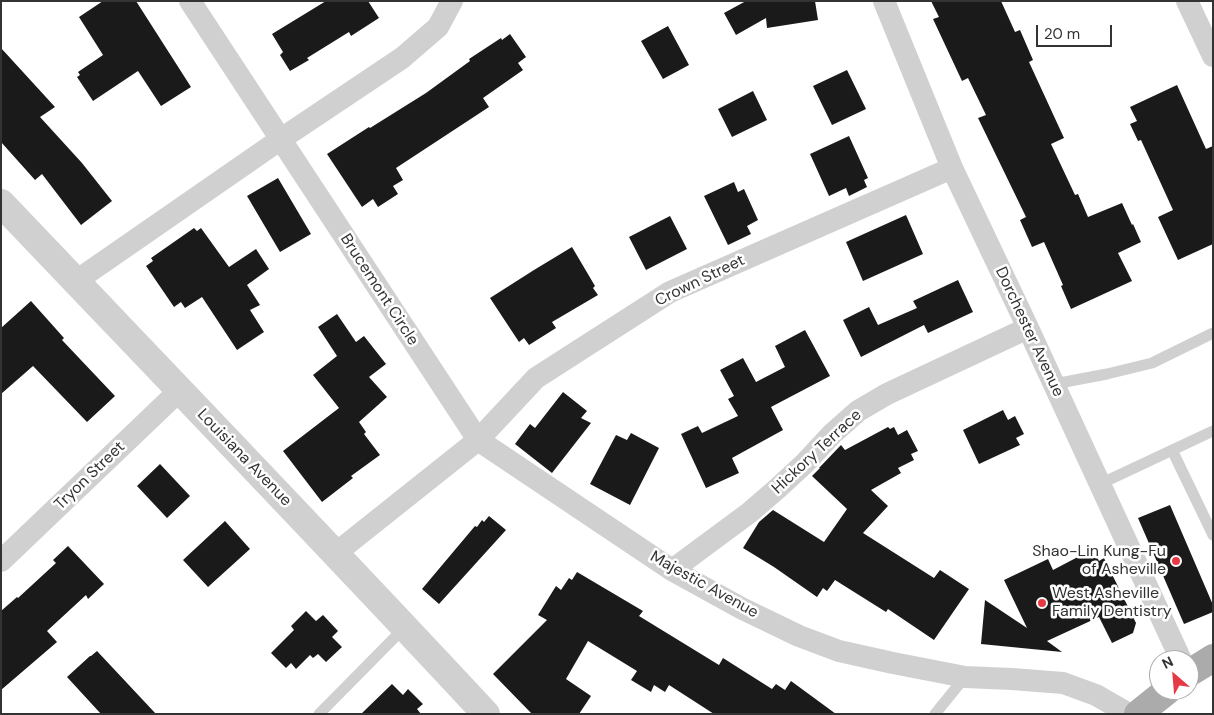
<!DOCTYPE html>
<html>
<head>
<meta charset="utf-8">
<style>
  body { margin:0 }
  #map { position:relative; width:1214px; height:715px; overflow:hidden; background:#fff; font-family:"DM Sans",sans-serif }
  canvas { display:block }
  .frame { position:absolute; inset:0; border:2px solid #333; pointer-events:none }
  .north { position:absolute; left:1149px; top:650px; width:50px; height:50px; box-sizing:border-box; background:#fff; border:1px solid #adadad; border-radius:50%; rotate:333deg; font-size:14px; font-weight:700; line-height:20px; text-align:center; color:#333 }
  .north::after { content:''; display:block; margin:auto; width:18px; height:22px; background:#e63946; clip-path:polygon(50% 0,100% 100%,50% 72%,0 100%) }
  .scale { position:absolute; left:1036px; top:25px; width:76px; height:22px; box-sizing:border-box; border:2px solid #333; border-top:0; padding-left:6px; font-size:15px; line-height:18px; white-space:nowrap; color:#333; -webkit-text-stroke:4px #fff; paint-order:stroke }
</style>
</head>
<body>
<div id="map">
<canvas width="1214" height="715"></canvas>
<div class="frame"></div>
<div class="north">N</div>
<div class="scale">20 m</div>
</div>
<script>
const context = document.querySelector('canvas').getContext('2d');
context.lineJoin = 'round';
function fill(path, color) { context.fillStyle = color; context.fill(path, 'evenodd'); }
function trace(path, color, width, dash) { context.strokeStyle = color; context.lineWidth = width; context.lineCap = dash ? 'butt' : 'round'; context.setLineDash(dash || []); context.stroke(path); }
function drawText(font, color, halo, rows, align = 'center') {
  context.font = font + ' "DM Sans",sans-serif'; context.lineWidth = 5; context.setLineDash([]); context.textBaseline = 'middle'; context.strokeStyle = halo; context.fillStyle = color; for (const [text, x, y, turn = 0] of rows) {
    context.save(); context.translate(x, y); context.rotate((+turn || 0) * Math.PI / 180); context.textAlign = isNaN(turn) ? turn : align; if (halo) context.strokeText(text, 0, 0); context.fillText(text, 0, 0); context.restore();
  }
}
const building = new Path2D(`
  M103,1H136L191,87L161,106L138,71L93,101L77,77L80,75L78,72L103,55L79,17Z
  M326,1H368L379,18L351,36L349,32L307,58L309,60L290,71L280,55L283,52L272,34Z
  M746,1H815L818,20L767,28L766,18L736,35L724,13Z
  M931,1H1001L1015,32L1020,30L1033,60L1029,62L1064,138L1051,144L1075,195L1078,194L1088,217L1122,203L1132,225L1133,224L1141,242L1118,253L1132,281L1071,309L1061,286L1063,285L1044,242L1032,247L1020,220L1026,217L978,118L986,115L968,78L962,81L933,19L939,17Z
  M668,26L689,65L663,79L641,41Z
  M510,34L526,57L518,63L523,70L483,98L489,107L396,168L403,180L393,186L398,194L378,207L373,199L362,207L327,154L369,127L370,128L426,93L470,61L469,59L501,38L502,40Z
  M1,48L55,107L40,117L82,163L112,201L81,225L42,174L35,180L1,142Z
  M847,70L866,109L832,125L813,86Z
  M1177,85L1206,149L1213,146V244L1178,260L1158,217L1173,210L1141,140L1138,141L1130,124L1137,121L1130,107Z
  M753,91L767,120L732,137L718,109Z
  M849,136L868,178L864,180L867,187L849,196L846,188L829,196L810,154Z
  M278,178L311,234L280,252L247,196Z
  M734,182L738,192L744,189L758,220L747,226L751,234L728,245L704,196Z
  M906,215L923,254L863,281L846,242Z
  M670,216L687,249L646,270L629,237Z
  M194,228L197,231L201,228L229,267L256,249L269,269L247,285L260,305L250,310L264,332L237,350L202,297L185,308L181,302L174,307L146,266L153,261L151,258Z
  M572,247L595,286L593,288L598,295L552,322L556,328L529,345L524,338L519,342L490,298L534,270Z
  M958,280L973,312L928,333L924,325L861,357L843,320L869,307L878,325L917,308L913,301Z
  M31,301L64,338L62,340L115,396L87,422L33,366L1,394V328Z
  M337,314L356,342L364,336L386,364L369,377L387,397L359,422L366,432L364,434L380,455L351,476L353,478L322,502L283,451L339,408L313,375L337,356L318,327Z
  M805,330L830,376L771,407L783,430L732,458L739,473L706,488L681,434L698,426L702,433L738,416L728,399L734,396L720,370L743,358L756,382L785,367L775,346Z
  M563,392L587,411L581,418L591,423L552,473L515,444L530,424L535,428Z
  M1003,410L1008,420L1015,416L1024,434L1016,438L1020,445L979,464L963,430Z
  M888,427L890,429L894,427L898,435L907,430L918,451L911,454L914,460L898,468L901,473L871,490L888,506L863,533L934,578L940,570L969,589L934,640L888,609L886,612L835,580L827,591L823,588L817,597L774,567L743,548L759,522L773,510L824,542L847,509L812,476L820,468H819L841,445L845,450Z
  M631,433L659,448L630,505L590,484L616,435L627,440Z
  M160,464L190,496L167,518L137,486Z
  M1170,505L1213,605V612L1184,624L1138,518Z
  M489,516L506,530L439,604L422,589L475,526L477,527L482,520L484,522Z
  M225,521L250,549L208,587L183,560Z
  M68,546L104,584L88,599L86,595L47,631L57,642L1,690V611L17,597L18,598L56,563L53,560Z
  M1093,549L1099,561L1104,558L1136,623L1133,633L1112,643L1099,617L1047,641L1062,652L981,644L985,600L1027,628L1004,580L1048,559L1053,570Z
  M577,572L643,611L639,616L719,665L723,658L772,689L776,684L785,690L791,681L836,714H714L669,685L665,692L654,685L651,692L631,680L637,671L588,641L566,679L591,696L579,714H532L493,674L547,620L538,615L556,586L561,590L569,578L572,580Z
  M306,611L316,621L323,615L338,631L332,637L342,647L326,662L318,654L313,658L310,655L296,669L291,663L286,668L271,653L294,630L291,626Z
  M97,651L156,714H101L67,677L90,656H91Z
  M392,684L403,695L408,689L423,704L417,709L421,714H361Z`);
const service = new Path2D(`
  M1054,384L1107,374L1152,363L1213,333
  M1172,450L1213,535
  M1100,484L1213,431
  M319,714L405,627
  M935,714L965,677`);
const minor = new Path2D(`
  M190,1L478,440L672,570L741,608L799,636L839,651L893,663L965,677L1012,679L1063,683L1096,695L1129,714
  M884,1L952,168L1028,328L1181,660
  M1187,1L1213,56
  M76,281L281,139L402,58L438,27L452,1
  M336,553L478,440L536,378L670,292L952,168
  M1,561L179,391
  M672,570L749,513L778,488L805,463L832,434L858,411L887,394L1028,328`);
const tertiary = new Path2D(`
  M1,203C163,373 326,542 486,714`);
const primary = new Path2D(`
  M1189,673L1213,658
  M1138,714L1168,690`);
const markers = [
  [1176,561,5,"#e63946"],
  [1042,603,5,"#e63946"]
];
const streetNames = [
  ["Crown Street",700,281,-26],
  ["Brucemont Circle",379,290,57],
  ["Dorchester Avenue",1029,332,65],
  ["Hickory Terrace",817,452,-43],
  ["Louisiana Avenue",244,458,46],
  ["Tryon Street",90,476,-44],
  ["Majestic Avenue",704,585,29]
];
const poiNames = [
  ["Shao-Lin Kung-Fu",1166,552],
  ["of Asheville",1166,570],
  ["West Asheville",1052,594,"left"],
  ["Family Dentistry",1052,612,"left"]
];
fill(building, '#1a1a1a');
trace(service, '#d0d0d0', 11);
trace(minor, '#d0d0d0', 22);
trace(tertiary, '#d0d0d0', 28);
trace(primary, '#ababab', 28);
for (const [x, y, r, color] of markers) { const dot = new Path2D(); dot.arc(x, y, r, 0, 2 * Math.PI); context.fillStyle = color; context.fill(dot); trace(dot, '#fff', 2); }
drawText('16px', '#333', '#fff', streetNames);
drawText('16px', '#333', '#fff', poiNames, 'right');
</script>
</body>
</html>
